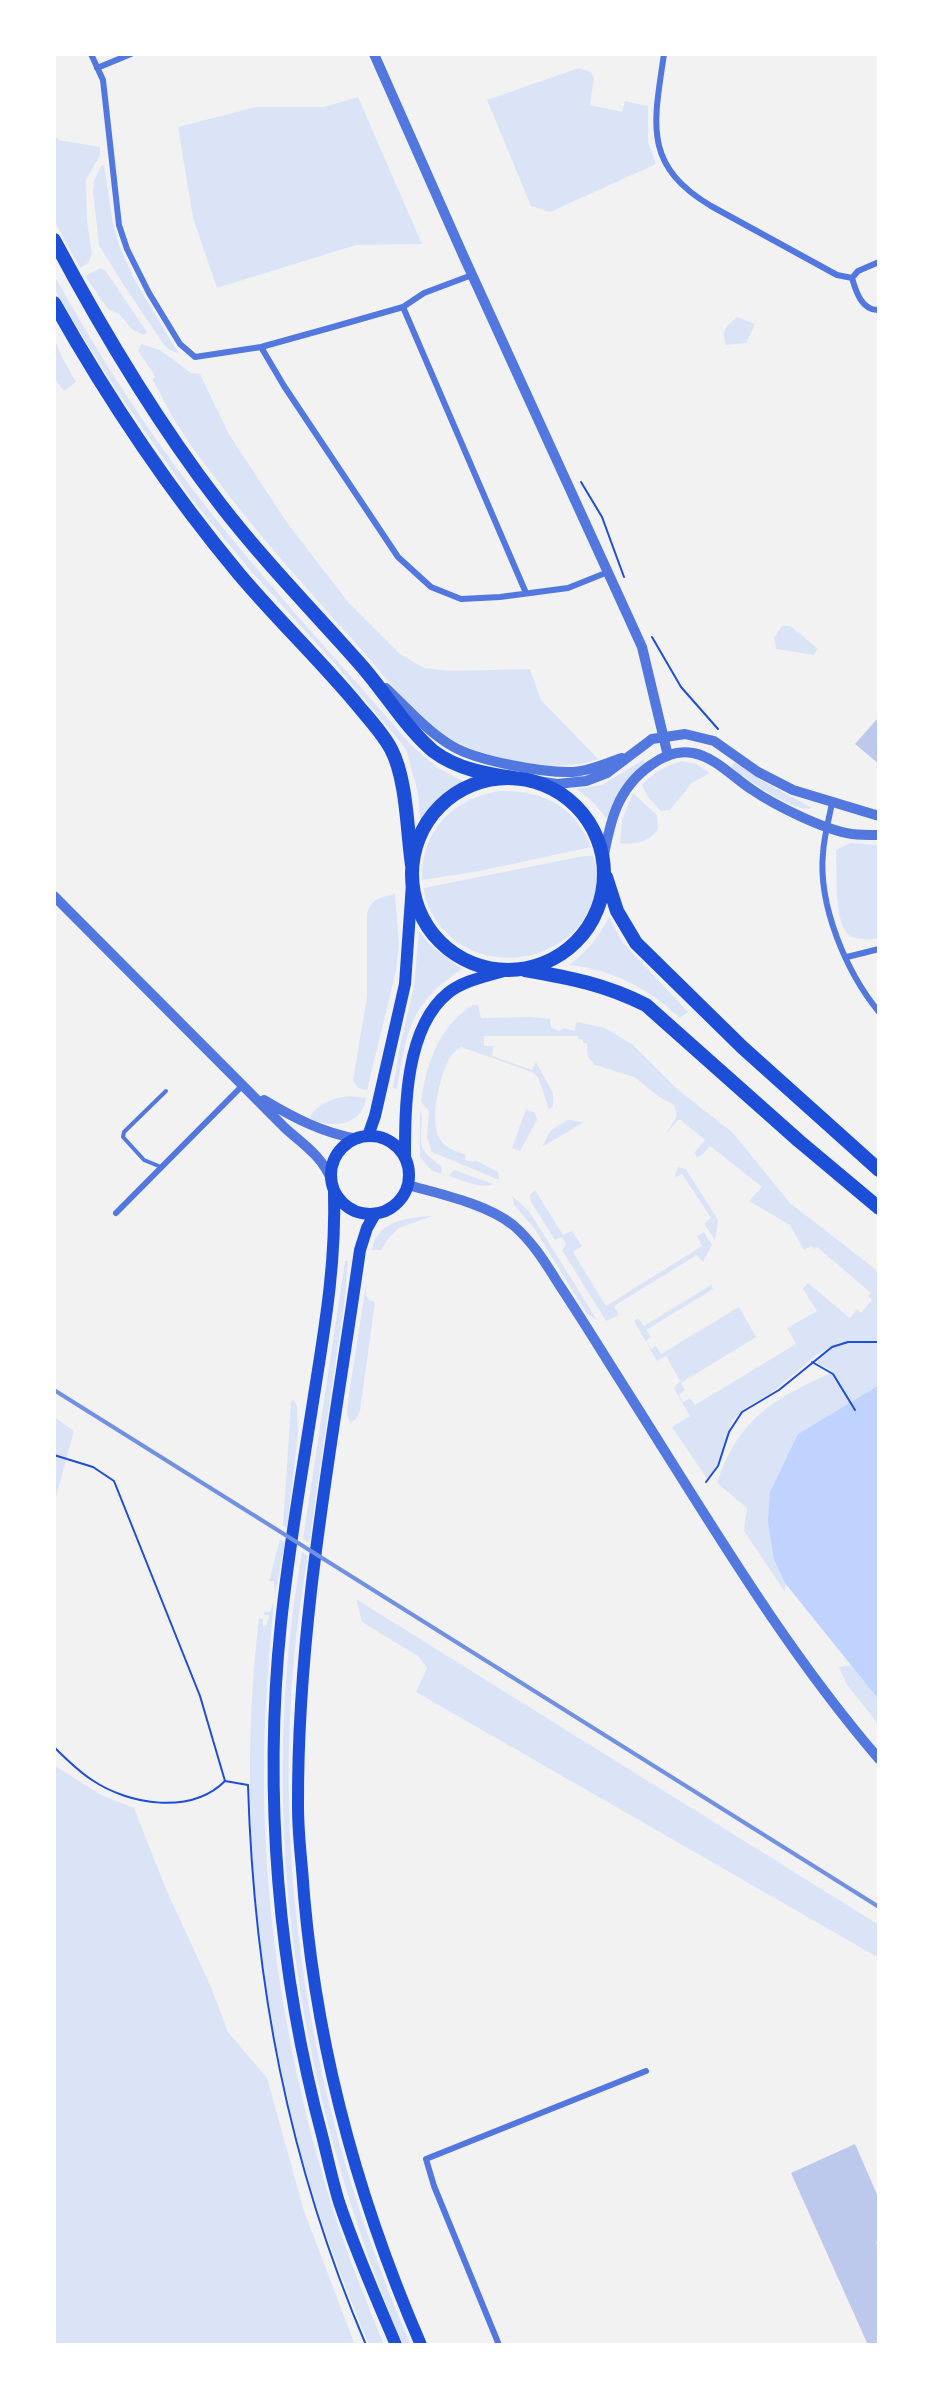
<!DOCTYPE html>
<html>
<head>
<meta charset="utf-8">
<style>
  body { margin:0 }
  #map { position:relative; width:933px; height:2399px; overflow:hidden; background:#f2f2f2; font-family:Karla,sans-serif }
  canvas { display:block }
  .frame { position:absolute; inset:0; border:56px solid #fff; pointer-events:none }
</style>
</head>
<body>
<div id="map">
<canvas width="933" height="2399"></canvas>
<div class="frame"></div>
</div>
<script>
const context = document.querySelector('canvas').getContext('2d');
context.lineJoin = 'round';
function fill(path, color) { context.fillStyle = color; context.fill(path, 'evenodd'); }
function trace(path, color, width, dash) { context.strokeStyle = color; context.lineWidth = width; context.lineCap = dash ? 'butt' : 'round'; context.setLineDash(dash || []); context.stroke(path); }
const green = new Path2D(`
  M579,68L591,72L594,78L590,105L622,112L625,101L648,106V142L656,164L550,212L531,206L487,100Z
  M358,97L422,244L356,245L217,288L193,218L178,127L256,107H324Z
  M54,135L59,140L100,147V155L86,180L87,221L92,254L88,263L80,268L54,220Z
  M104,165L113,224L119,245L134,279L179,354L170,350L164,345L121,281L99,245L93,192L94,181L101,166Z
  M101,268L105,270L147,332L144,335L133,330L119,314L108,309L85,276Z
  M54,275C91,341 131,406 176,467C248,565 332,653 411,745L438,768L463,781L446,792L420,820L418,793L406,749L336,665L250,570L191,498L119,394L65,308L54,288Z
  M737,317L755,324L746,343L726,345C721,327 726,328 737,317Z
  M54,338L63,359L76,382L64,391L54,378Z
  M141,344L160,350L191,373L200,374L230,436L288,524L348,602L400,654L424,668L452,671L530,669L541,700L598,759C560,775 479,759 445,735C410,710 381,672 353,640C306,588 259,536 217,480C203,462 189,444 177,424C168,410 161,395 153,380L155,376L138,351Z
  M782,626H790L818,649L814,655L776,649L774,638Z
  M643,760L646,763C622,780 618,795 609,821L590,799L576,789L602,785Z
  M682,761L696,764L710,773L692,783L670,810L661,811L648,797L642,785C654,772 666,766 682,761Z
  M735,762L761,780L812,808C795,814 747,779 731,767Z
  M498,791C545,790 574,806 591,847L480,871L422,880C421,831 451,800 498,791Z
  M633,793L657,815L658,830C647,842 637,845 620,843L622,820Z
  M850,843L879,845V938C870,940 854,941 847,933C834,920 837,868 836,850Z
  M584,856H593C594,862 597,868 597,874C596,971 451,992 424,893V888Z
  M395,894L399,944L396,971L367,1090L358,1088L353,1080L367,997V914C371,899 381,897 395,894Z
  M609,917L623,943L688,1012L680,1018C649,989 612,969 569,965C589,950 597,939 609,917Z
  M419,931L430,945L462,969C410,1004 407,1030 397,1089L393,1088L399,1050L414,986Z
  M473,1005H478L481,1018L531,1017L550,1019L551,1027L558,1031L565,1028L574,1031L577,1022L605,1028L633,1045L677,1089L732,1132L790,1203L879,1272V1385L798,1434L774,1560L785,1583V1592L744,1531L747,1508L717,1483C739,1418 773,1399 833,1372L817,1363L818,1357L829,1348L815,1356L770,1394L746,1407L732,1421L723,1451L710,1477H706L672,1427L690,1416L674,1388L680,1381L666,1356L657,1361L634,1321L638,1318L644,1326L711,1285L713,1289L646,1330L651,1337L646,1341L651,1349L656,1346L661,1354L739,1307L756,1337L681,1383L685,1390L679,1395L683,1402L690,1398L695,1405L796,1344L787,1328L817,1311L803,1289L808,1283L850,1318L857,1309L861,1313L872,1300L868,1296L871,1293L817,1247L815,1249L811,1246L804,1250L790,1225L749,1201L762,1187L710,1146L702,1155L697,1157L694,1153L705,1140L681,1120H678L665,1135L677,1116L674,1105L658,1096L634,1077L595,1065L588,1057L587,1043H583V1040L578,1039V1036H484V1046H493L492,1056L532,1070L536,1062L553,1093V1106L549,1110L538,1077L532,1072L461,1047C458,1049 453,1052 451,1056C440,1074 425,1129 445,1145C450,1150 460,1152 466,1155L465,1160L474,1162L475,1160L498,1172L499,1180L432,1152L427,1137L429,1111L421,1102C426,1065 439,1025 473,1005Z
  M349,1096L366,1098C361,1127 332,1128 310,1119C314,1104 335,1098 349,1096Z
  M526,1109L535,1113L537,1120L520,1151L512,1148Z
  M420,1111L422,1116C421,1147 416,1147 442,1167L441,1174L431,1170L420,1157Z
  M568,1120L584,1122L542,1147L550,1131Z
  M678,1167L686,1169L718,1220L715,1240L704,1224L711,1218L682,1174L676,1177L675,1175Z
  M454,1170L493,1184C481,1190 462,1180 449,1176Z
  M535,1190L563,1235L572,1231L582,1246L573,1252L606,1306L702,1246L697,1236L704,1232L712,1245L703,1262L697,1255L614,1306L619,1315L606,1321L562,1250L566,1244L562,1237L555,1240L531,1202L530,1195Z
  M512,1196L529,1211L597,1320L587,1314L534,1228L514,1205Z
  M432,1216L399,1228L388,1239L381,1250H372C376,1221 408,1217 432,1216Z
  M345,1261H348L345,1298L309,1543L303,1539Z
  M366,1284V1295L369,1300L375,1302L360,1411L356,1419L350,1423L347,1415L348,1401Z
  M293,1399L297,1406L298,1433L287,1528L283,1526L291,1403Z
  M54,1417L74,1431L54,1504Z
  M280,1539L285,1542L275,1595L274,1581H269Z
  M302,1552L308,1556C260,1822 304,2099 411,2345H403C298,2097 254,1820 302,1552Z
  M356,1599L879,1925V1958L416,1692L427,1668L418,1656L362,1622Z
  M274,1600C269,1656 264,1712 264,1768C263,1917 288,2067 333,2209C347,2255 366,2300 384,2345H369C348,2293 327,2241 311,2188C258,2005 236,1807 259,1618L263,1619V1626L267,1625L269,1615H264V1612H270Z
  M851,1665L879,1700V1725L847,1685L839,1667Z
  M54,1765L101,1795L134,1808L166,1889L211,1987L228,2032L267,2078L304,2211L355,2345H54Z`);
const water = new Path2D(`
  M879,1385V1700L785,1583L774,1560L768,1522L770,1492L798,1434Z`);
const building = new Path2D(`
  M879,717V764L855,744Z
  M855,2144L879,2199V2241L876,2242L879,2249V2345H868L791,2173Z`);
const path = new Path2D(`
  M581,482L602,517L624,577
  M652,637L681,687L718,729
  M812,1362L833,1374L855,1410
  M54,1455L93,1467L114,1481L200,1696L225,1781L248,1785C254,1983 288,2162 366,2345
  M706,1482L718,1466L729,1432L742,1412L779,1390L832,1347L848,1342H879
  M54,1747C66,1759 78,1771 92,1780C129,1805 191,1815 225,1781`);
const service = new Path2D(`
  M161,1167L144,1160L123,1137L124,1132L166,1091`);
const minor = new Path2D(`
  M91,54L103,80L119,225L127,249L149,293L180,344L195,357L261,347L333,327L403,307L424,293L472,275
  M664,54C654,123 642,165 711,206L837,275L852,278C856,292 862,311 879,310
  M97,68L131,54
  M852,278L858,271L879,262
  M403,307L526,593
  M261,347L284,386L398,557L431,587L461,599L500,597L568,588L608,572
  M832,803C829,819 824,836 823,853C818,905 846,972 879,1012
  M847,957L879,949
  M116,1213L243,1085
  M499,2345L434,2186L426,2159L646,2071`);
const tertiary = new Path2D(`
  M374,54L463,255L642,647L668,756
  M386,688C407,708 427,731 452,746C477,761 543,773 573,772C590,771 606,763 622,758
  M524,779L557,784L586,781L607,773L652,739L685,734L714,741L758,772L793,790L879,816
  M603,860C610,822 617,788 651,765C663,756 678,750 693,753C715,757 734,778 751,789C774,805 824,830 852,834C861,835 870,835 879,835
  M54,896L285,1128C305,1146 321,1155 332,1181
  M264,1100C294,1118 323,1133 358,1139
  M408,1185C440,1194 487,1204 513,1225C533,1242 546,1264 560,1286C582,1319 602,1352 623,1385C704,1512 781,1645 879,1759`);
const secondary = new Path2D(`
  M368,1136L375,1116L405,984L412,884
  M331 1175a39 39 0 1 1 78 0a39 39 0 1 1-78 0Z
  M405,1158C405,1107 405,1028 448,993C464,980 488,976 507,970
  M334,1190C336,1260 326,1320 315,1389C303,1467 289,1545 281,1623C263,1795 278,1972 323,2139C328,2160 333,2182 339,2202C355,2250 376,2298 396,2345
  M375,1214L367,1228L360,1250C334,1435 297,1620 298,1807C298,1828 300,1848 302,1869C313,2034 355,2193 421,2345`);
const primary = new Path2D(`
  M54,240C103,332 156,421 220,504C264,561 313,611 360,664C385,692 405,727 433,751C457,769 486,774 514,778
  M54,303C107,397 169,490 239,574C276,618 318,658 355,702C367,717 382,732 391,749C407,779 407,831 412,865
  M412 874a96 96 0 1 1 192 0a96 96 0 1 1-192 0Z
  M606,877L617,911L636,943L742,1047L879,1170
  M525,970C571,978 604,984 646,1005L799,1141L879,1208`);
const rail = new Path2D(`
  M54,1390L879,1907`);
fill(green, '#dbe4f7');
fill(water, '#bfd3fe');
fill(building, '#bdc9ec');
trace(path, '#1d4ed8', 2);
trace(service, '#5277de', 4);
trace(minor, '#5277de', 6);
trace(tertiary, '#5277de', 10);
trace(secondary, '#1d4ed8', 12);
trace(primary, '#1d4ed8', 14);
trace(rail, '#7290e2', 4);
</script>
</body>
</html>
